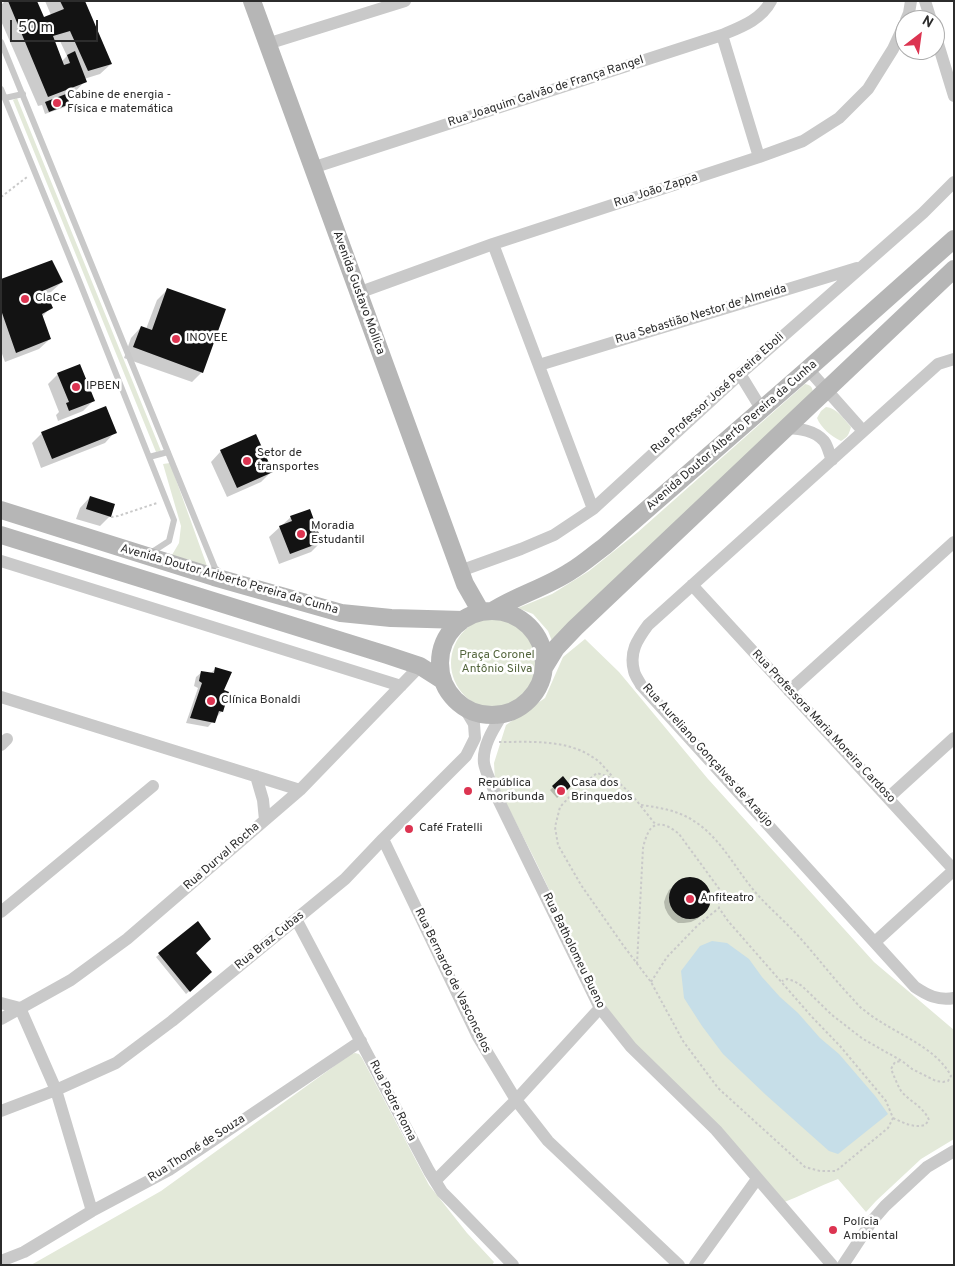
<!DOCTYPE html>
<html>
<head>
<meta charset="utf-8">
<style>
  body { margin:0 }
  #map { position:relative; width:955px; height:1266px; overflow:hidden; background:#fff; font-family:Overpass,sans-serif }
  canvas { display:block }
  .frame { position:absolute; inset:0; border:2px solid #2c2c2c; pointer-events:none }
  .north { position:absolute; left:895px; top:10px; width:50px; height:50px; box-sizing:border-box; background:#fff; border:1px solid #ababab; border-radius:50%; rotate:30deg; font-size:14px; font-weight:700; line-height:20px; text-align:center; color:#2c2c2c }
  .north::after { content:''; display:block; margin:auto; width:18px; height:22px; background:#dc3451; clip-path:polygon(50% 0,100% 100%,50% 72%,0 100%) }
  .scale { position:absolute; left:10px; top:20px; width:88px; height:22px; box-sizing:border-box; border:2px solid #2c2c2c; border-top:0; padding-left:6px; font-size:15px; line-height:18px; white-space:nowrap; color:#2c2c2c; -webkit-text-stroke:4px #fff; paint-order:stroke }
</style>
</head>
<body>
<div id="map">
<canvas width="955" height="1266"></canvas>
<div class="frame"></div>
<div class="north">N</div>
<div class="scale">50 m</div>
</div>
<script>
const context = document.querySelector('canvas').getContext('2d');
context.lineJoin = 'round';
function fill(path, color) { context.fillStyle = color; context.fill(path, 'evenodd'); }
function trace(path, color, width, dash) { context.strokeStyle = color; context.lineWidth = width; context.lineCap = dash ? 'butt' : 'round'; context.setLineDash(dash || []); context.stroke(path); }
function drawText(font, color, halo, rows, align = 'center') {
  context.font = font + ' Overpass,sans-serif'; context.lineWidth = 5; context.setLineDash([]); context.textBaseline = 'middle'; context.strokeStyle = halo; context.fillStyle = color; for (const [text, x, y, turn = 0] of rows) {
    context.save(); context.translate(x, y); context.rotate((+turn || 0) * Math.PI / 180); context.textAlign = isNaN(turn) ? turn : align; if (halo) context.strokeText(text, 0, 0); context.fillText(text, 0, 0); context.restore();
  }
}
const green = new Path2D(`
  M17,98L161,451L156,452L13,100Z
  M805,384C811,385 812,387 813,392L552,641L548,631L533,614L518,608L552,594L589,571L638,532Z
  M826,407C837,408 844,419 851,427C849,434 848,437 841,441C831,436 821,428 817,418L821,411Z
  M170,463L207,566L172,555L179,543L181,526L163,464Z
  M451 663a46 46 0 1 1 92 0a46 46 0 1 1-92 0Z
  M585,639L619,672L708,779L874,962L954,1030V1139L921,1159L876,1201L866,1212L838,1179C819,1186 801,1196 782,1203L648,1059L606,1008L601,998L534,858L495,782L494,763L506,725L545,698L563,657Z
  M355,1053L359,1054L362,1058L429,1185L467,1233L494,1262L492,1265H31L161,1191L351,1054Z`);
const water = new Path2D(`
  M712,941L727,943L749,959L762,977L780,997L798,1013L820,1038L839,1054L876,1097L888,1114L838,1154L829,1151L766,1095L723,1054L702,1026L684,998L681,971L700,946Z`);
const shadow = new Path2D(`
  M5,1H35L43,18L51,15L45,1H83L111,64L100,74L84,79L85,81L75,92L65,96L68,103L65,107L45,114L42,105L38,106L1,21V5ZM60,41L67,56L61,62L54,42Z
  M1,280L62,282L51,292L46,295L51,307L42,317L50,339L39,349L5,362L1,351Z
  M168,289L202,372L192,382L124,358L131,338L141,327L146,329L157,300Z
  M58,374L93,401L83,411L58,421L56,415L59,412L48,384Z
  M115,432L105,443L41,468L32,443L42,433Z
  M221,451L271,472L261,482L227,497L211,462Z
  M90,497L110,516L100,526L76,519L80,508Z
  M291,517L321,542L311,552L279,564L269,537Z
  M216,668L223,690L222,711L208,727L186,723L198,688L194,686L196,677L202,672L210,674Z
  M563,778L570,786L557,798L550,790Z
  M686,878H693L699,880L704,884L708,889L710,895V902L707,908L703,913L697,919L691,922L684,923H678L672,919L668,914L665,908L664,902L666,896L669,890L680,880Z
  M197,923L195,953L211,972L186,994L156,957Z`);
const building = new Path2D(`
  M8,1H37L44,17L64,9L60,1H85L112,64L88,71L70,31L53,36L64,65L70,63L67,55L75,51L87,82L48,97Z
  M66,94L70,104L49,112L45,102Z
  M52,260L63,282L45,290L53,308L42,314L51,339L16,353L1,310V279Z
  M167,288L226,309L203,373L133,347L141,326L152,330Z
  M80,364L95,401L69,411L66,403L69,402L57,373Z
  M106,406L117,433L52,459L41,432Z
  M256,434L273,472L237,488L220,450Z
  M90,496L115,504L111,517L86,509Z
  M310,509L322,542L290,554L279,526L292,521L290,516Z
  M215,667L232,672L224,690L229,692L223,712L219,711L215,723L190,718L202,683L199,681L201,671L214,673Z
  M563,776L571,786L561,796L552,786Z
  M669 898a21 21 0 1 1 42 0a21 21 0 1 1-42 0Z
  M198,921L211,939L196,953L212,972L190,992L158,953Z`);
const path = new Path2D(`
  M1,197L27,177
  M111,517L118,516L157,503
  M499,742C531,742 567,739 594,758C601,762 607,771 613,777
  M641,805C663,808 682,811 701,826C724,844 737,871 756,893C770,909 787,923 801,939C818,958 833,978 851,997C855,1001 859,1007 864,1010C890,1032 935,1045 951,1076L948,1081L943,1082L936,1081L912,1069L902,1061L863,1039L832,1015L802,986L794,981L787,979L782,981
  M637,964L643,848C644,843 646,837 648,833C655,818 670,826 679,834L720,890L719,908L728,921L812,1017L840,1046L886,1101L893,1118L888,1128L836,1171H820L805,1167L718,1088L683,1041L651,982L623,945L581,885L558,845L555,827L560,807L575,791L597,773L615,779L632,795L656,825
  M651,982L667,957L698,925L719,908
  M893,1118C904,1123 913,1128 925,1125L929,1120C923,1106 910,1102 901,1091C897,1084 894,1076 891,1069L895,1062L902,1061`);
const lane = new Path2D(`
  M1,42L215,568L222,574
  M1,89L80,283L174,520L169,541L149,554
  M5,98L23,94
  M149,457L168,452`);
const street = new Path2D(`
  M925,1L931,20
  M906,20L909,13L911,1
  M935,34L954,96
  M722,35L759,157
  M267,44L405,1
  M312,168L722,35C741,27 761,20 771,1
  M493,244L593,509
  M358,293L493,244L759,157L803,141L839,118L868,89L893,49L905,23
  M954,359L938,364L648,625C637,640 629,652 634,671C635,676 639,681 641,685L915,987C927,995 938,1001 954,998
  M539,365L857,268
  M808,369L863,431
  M740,374L762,410
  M787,428C800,429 814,430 824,441C828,446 829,454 832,460
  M1,561L401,686
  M460,571L521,549L554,535L593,509L740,374L923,213L954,182
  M692,585L954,870
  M789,691L954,542
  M1,697L300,790
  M502,715C494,728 482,746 484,763C485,771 492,784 495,793L600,1008L631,1047L716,1130L832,1265
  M1,745L7,739
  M256,776L263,800L265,820
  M888,798L954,738
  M383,839L478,1037L516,1100L548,1141L679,1265
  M1,912L153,786
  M296,919L429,1171L442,1192L452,1202L513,1265
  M875,942L954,870
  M1,1003L20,1008L56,1090L92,1211
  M1,1019L71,980L127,939L300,790L420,666
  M1,1111L56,1090L116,1063L172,1021L345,879L383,839L466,756L475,738L474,724L465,709
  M435,1181L516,1100L600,1008
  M1,1261L24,1252L92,1211L169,1170L361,1041
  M695,1265L757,1179
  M843,1265L872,1221L885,1206L927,1167L954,1151`);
const secondary = new Path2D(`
  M252,1L465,584L481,612
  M1,510L214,577L341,613L391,618L463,620
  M1,535L387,655L420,666L442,680
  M494,610C518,595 547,587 571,571C583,564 594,554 605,546L808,369L954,239
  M440 663a52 52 0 1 1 104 0a52 52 0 1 1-104 0Z
  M545,666L556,648L575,628L954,269`);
const markers = [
  [57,103,5,"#dc3451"],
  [25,299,5,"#dc3451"],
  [176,339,5,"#dc3451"],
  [76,387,5,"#dc3451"],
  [247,461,5,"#dc3451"],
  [301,534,5,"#dc3451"],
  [211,701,5,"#dc3451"],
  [468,791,5,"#dc3451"],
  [561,791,5,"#dc3451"],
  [409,829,5,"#dc3451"],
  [690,899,5,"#dc3451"],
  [833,1230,5,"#dc3451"]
];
const streetNames = [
  ["Rua Joaquim Galvão de França Rangel",546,92,-18],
  ["Rua João Zappa",656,191,-18],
  ["Avenida Gustavo Mollica",358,293,70],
  ["Rua Sebastião Nestor de Almeida",701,315,-17],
  ["Rua Professor José Pereira Eboli",718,394,-42],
  ["Avenida Doutor Alberto Pereira da Cunha",732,436,-41],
  ["Avenida Doutor Ariberto Pereira da Cunha",229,580,16],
  ["Rua Professora Maria Moreira Cardoso",823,727,47],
  ["Rua Aureliano Gonçalves de Araújo",707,756,48],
  ["Rua Durval Rocha",222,857,-41],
  ["Rua Braz Cubas",270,941,-39],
  ["Rua Batholomeu Bueno",573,951,64],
  ["Rua Bernardo de Vasconcelos",452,981,64],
  ["Rua Padre Roma",392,1101,63],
  ["Rua Thomé de Souza",197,1149,-33]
];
const poiNames = [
  ["Cabine de energia -",67,96],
  ["Física e matemática",67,110],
  ["ClaCe",35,299],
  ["INOVEE",186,339],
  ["IPBEN",86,387],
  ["Setor de",257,454],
  ["transportes",257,468],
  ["Moradia",311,527],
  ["Estudantil",311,541],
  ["Clínica Bonaldi",221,701],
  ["República",478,784],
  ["Amoribunda",478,798],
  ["Casa dos",571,784],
  ["Brinquedos",571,798],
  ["Café Fratelli",419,829],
  ["Anfiteatro",700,899],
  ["Polícia",843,1223],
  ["Ambiental",843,1237]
];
const parkNames = [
  ["Praça Coronel",497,656],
  ["Antônio Silva",497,670]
];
fill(green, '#e3e9d9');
fill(water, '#c6dee8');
fill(shadow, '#0003');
fill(building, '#131313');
trace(path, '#c9c9c9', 2, [2.5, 2.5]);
trace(lane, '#c9c9c9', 6);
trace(street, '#c9c9c9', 12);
trace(secondary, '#b6b6b6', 18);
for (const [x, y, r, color] of markers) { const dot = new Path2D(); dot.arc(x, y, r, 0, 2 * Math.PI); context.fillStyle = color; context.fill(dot); trace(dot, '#fff', 2); }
drawText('12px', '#2c2c2c', '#fff', streetNames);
drawText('12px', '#2c2c2c', '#fff', poiNames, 'left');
drawText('12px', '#53653c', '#fff', parkNames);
</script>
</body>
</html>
